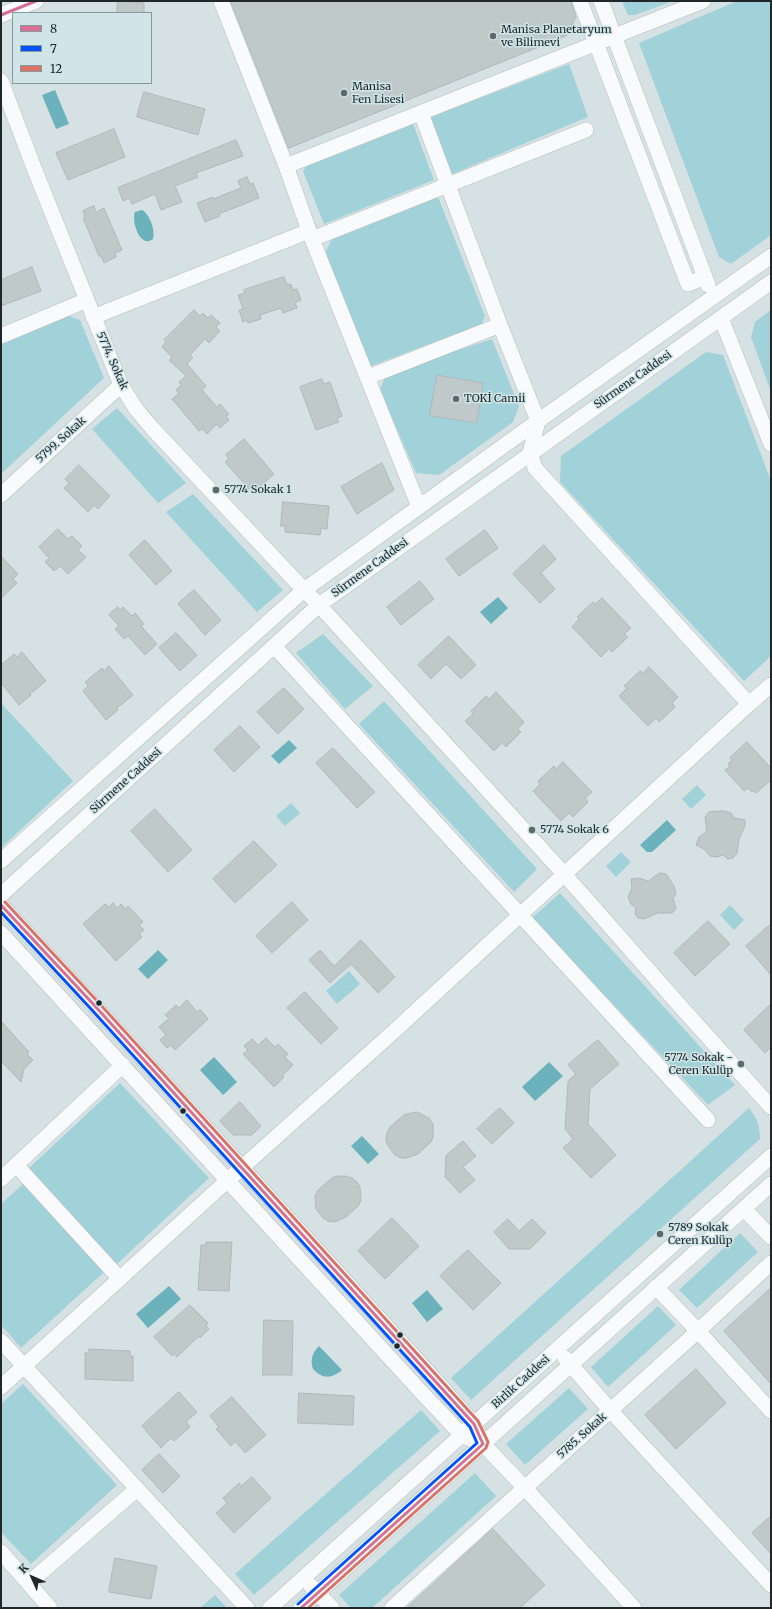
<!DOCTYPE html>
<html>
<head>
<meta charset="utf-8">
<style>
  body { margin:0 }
  #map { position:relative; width:772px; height:1609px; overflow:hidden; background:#d5e1e2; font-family:Merriweather,serif }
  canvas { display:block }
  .frame { position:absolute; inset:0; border:2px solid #1f2728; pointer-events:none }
  .legend { position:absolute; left:12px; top:12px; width:140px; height:72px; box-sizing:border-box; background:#cfe5e8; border:1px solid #89999b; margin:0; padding:5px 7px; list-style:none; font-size:12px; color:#1f2728 }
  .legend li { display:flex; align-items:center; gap:8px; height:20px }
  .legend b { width:20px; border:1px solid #89999b }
  .north { position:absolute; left:12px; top:1557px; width:40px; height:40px; -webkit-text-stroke:3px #cfe5e8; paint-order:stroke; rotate:315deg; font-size:11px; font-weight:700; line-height:16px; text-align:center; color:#1f2728 }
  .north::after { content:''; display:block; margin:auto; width:14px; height:18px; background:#1f2728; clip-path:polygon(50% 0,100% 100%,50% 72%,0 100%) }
</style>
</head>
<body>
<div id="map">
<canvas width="772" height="1609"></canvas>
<div class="frame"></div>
<ul class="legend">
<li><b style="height:5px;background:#d87093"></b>8</li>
<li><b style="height:5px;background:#0051ff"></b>7</li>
<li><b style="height:5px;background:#d97367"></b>12</li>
</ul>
<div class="north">K</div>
</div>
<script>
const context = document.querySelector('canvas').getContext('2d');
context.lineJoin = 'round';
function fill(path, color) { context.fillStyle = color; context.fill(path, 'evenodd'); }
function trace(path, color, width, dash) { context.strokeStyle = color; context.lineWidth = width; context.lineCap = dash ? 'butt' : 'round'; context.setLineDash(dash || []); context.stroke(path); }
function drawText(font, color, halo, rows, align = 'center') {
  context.font = font + ' Merriweather,serif'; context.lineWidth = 3; context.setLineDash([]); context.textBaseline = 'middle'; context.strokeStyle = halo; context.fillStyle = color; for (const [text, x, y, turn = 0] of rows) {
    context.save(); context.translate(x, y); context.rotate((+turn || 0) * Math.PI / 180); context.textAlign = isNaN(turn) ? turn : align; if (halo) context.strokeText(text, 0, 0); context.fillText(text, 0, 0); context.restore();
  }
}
const green = new Path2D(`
  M622,1H673L635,15H628Z
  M737,1H771V235L731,264L719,257L639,43Z
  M569,64L588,117L452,174L431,117Z
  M412,121L434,180L324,224L303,171L308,163Z
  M438,197L485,316L482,324L371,366L325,253L334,235Z
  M771,310V392L751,337L755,322Z
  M66,315L80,320L104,378L1,474V342Z
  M492,339L519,406L513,422L439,475L416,473L380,390L386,374Z
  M706,352L723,355L771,481V656L744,681L560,482L561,456Z
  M117,408L186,483L158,503L92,429Z
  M193,494L283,590L257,612L166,512Z
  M323,634L373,686L345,709L296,653Z
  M384,701L537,869L514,892L359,724Z
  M1,703L73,781L2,847L1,846Z
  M697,785L706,795L691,809L682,799Z
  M291,803L300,813L285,826L276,816Z
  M621,852L631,862L616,877L606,866Z
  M560,893L735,1085L708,1105L532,918Z
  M730,905L744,920L734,930L720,915Z
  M349,971L360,984L337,1004L326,991Z
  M120,1083L209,1178L117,1264L28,1169Z
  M749,1108C757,1118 760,1126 760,1139L471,1400L451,1378Z
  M23,1184L104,1272L21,1348L1,1325V1204Z
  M740,1233L758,1252L697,1308L679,1290Z
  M658,1306L676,1325L608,1387L591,1367Z
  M23,1384L117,1485L31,1564L1,1532V1404Z
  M569,1388L588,1409L525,1465L506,1444Z
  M421,1410L440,1431L254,1595L235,1574Z
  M475,1473L496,1496L372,1608H351L339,1595Z
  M215,1595L227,1608H200Z`);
const water = new Path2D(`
  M55,90L69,124L56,129L42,95Z
  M142,210C149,213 156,231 153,239C140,249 131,221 135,212Z
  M498,597L508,608L491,624L480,612Z
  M289,740L297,748L279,764L271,756Z
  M667,820L676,830L652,852H647L640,845Z
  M158,950L168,960L148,979L138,969Z
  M214,1057L237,1082L223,1095L200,1070Z
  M549,1062L563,1076L535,1101L522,1087Z
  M362,1136L379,1154L368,1164L351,1146Z
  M169,1286L181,1299L148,1328L136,1314Z
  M427,1290L443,1309L427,1322L412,1303Z
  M319,1346L342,1370C333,1378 323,1380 313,1369C310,1360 312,1353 319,1346Z`);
const building = new Path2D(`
  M118,1L144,3V13H117Z
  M231,1H571L576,17L566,36L289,148Z
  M144,92L205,109L198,135L137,117Z
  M114,129L125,157L68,180L56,153Z
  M236,140L243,156L196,173L198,177L175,186L182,202L161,210L155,194L132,204L129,198L123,201L118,188Z
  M247,177L250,184L253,183L259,198L219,214L220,216L205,222L197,203L213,197V199L241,188L238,181Z
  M94,206L96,212L104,208L122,250L115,253L116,257L104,263L101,256H99L83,218L85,217L83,211Z
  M32,267L41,291L1,306V280Z
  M284,277L287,285L291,284L293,290L297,289L301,300L295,303L297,308L283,313L281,308L260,315L261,319L248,323L247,320L243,322L239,310L243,309L238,295L245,293L244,290Z
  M194,310L200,316L203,313L208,318L211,315L220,323L216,327L220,331L209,343L205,339L190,355L193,358L187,364L206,386L202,390L217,407L220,404L229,414L226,416L229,420L220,428L217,424L207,434L202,429L199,431L172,399L179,393L176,390L181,385L179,382L186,376L169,360L172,357L162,347L166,342L164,340Z
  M437,375L483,383L477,423L430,416Z
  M322,379L324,384L330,382L342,416L337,418L339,422L316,430L300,387Z
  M244,439L274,474L257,489L253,485L249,489L225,462L229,459L226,455Z
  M382,463L394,490L357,514L341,487Z
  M79,465L110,496L98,509L94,505L88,512L64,488L69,484L65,479Z
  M283,502L329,506L327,529L321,528L320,535L285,532V526H281Z
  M58,529L68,539L72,536L82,546L78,550L86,557L68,574L60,566L54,571L45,562L49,558L39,547Z
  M485,530L498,548L459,576L446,559Z
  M145,540L172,571L156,585L129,555Z
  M544,545L556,559L541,573L555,589L540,603L513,574Z
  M1,556L18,574L13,579L17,583L1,598Z
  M420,581L434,599L401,625L387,607Z
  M194,590L221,620L205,635L178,604Z
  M602,598L631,628L624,634L628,637L612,652L609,649L601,657L572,627L579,619L577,617L593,602L595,604Z
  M118,607L120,610L123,607L132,616L135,613L144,624L141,626L157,644L145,655L128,636L124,639L115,629L119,626L109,615Z
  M176,633L197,655L180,671L159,648Z
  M449,636L476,665L461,679L446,664L431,679L418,665Z
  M22,652L46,681L30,694L31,695L19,705L1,683V665L14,654L17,657Z
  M109,666L133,695L117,708L118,710L106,720L83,691L88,686L85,682L102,668L104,671Z
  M649,667L678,697L672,703L675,707L659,722L656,718L648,726L619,696L627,688L624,686L640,671L643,673Z
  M284,688L304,709L278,734L257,712Z
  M496,692L524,722L518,729L521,732L506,747L502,743L494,751L465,721L473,714L471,711L486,696L489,699Z
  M240,726L260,747L234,772L214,750Z
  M747,742L771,768V780L756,793L754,790L752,792L748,788L744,791L725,770L730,766L728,764L732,760L730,758Z
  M333,748L375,792L357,808L316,763Z
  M563,762L592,792L585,798L588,802L573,817L569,813L561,821L533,791L540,784L538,781L554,766L556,769Z
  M155,809L192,850L168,872L131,831Z
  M724,811L731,813L734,818L745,820V826L739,839L737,853L733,858L728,859L723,855L717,857L710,856L704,849L696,845L699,837L707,831L705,817L709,812Z
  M254,841L277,865L235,903L213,879Z
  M660,873L666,874L674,886L676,894L673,898L676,909L672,913H658L644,919L638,918L635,914L636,908L631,904L628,897L632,888L631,879L639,878L648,881Z
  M292,902L308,920L272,953L256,936Z
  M113,903L117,908L121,904L125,909L128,906L143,922L139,925L144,930L139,934L142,937L116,961L83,924L105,904L109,907Z
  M708,921L730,944L695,976L674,953Z
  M771,924V975L746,946Z
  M361,940L395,977L378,993L351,964L330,983L309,960L320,950L334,966Z
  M305,992L338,1028L321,1044L287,1008Z
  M187,1000L197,1012L200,1009L208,1019L175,1050L171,1045L167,1048L160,1040L166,1035L159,1027L169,1018L165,1015L176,1005L179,1008Z
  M771,1004V1047L765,1053L744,1030Z
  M1,1021L29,1052L27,1054L33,1060L24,1069L21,1082L1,1061Z
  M266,1038L275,1047L278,1044L288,1054L285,1057L293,1065L282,1076L284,1077L274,1087L243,1054L248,1050L244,1046L252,1039L258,1045Z
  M598,1040L619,1064L590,1089L588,1124L616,1155L591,1178L563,1148L573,1139L565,1129L568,1081L576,1074L568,1065Z
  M240,1102L261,1126L252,1135H233L220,1121Z
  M500,1108L514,1123L492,1144L477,1129Z
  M417,1112L429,1118L433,1124V1137L431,1142L418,1154L407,1158H401L395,1155L388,1146L386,1140L387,1133L390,1127L404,1115Z
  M463,1141L476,1156L463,1167L475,1180L460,1193L445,1177L446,1156Z
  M338,1176H345L352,1178L357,1182L360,1187L361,1200L359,1205L346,1217L335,1222L328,1221L323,1218L316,1209L315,1196L318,1190L332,1178Z
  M392,1218L419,1246L385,1279L358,1251Z
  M508,1219L519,1231L532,1219L546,1233L530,1249H509L494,1232Z
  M206,1242H232L229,1291L198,1290L201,1245H206Z
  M468,1250L501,1283L473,1310L440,1276Z
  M771,1288V1384L724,1331Z
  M190,1305L208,1323L206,1326L209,1329L200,1338L199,1336L177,1357L174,1353L172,1356L154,1337Z
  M264,1320L293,1321L292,1375H263Z
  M89,1349L130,1351V1356H133V1381L85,1379V1353H89Z
  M696,1369L726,1403L676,1449L645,1415Z
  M179,1392L197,1412L186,1422L190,1427L174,1441L171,1438L161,1448L142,1426Z
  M299,1393L354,1396L353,1425L298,1423Z
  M232,1397L266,1435L245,1453L235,1441L231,1446L216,1429L219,1427L210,1416Z
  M159,1454L180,1476L163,1493L142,1470Z
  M252,1477L271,1498L234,1533L216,1513L227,1503L223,1498L239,1483L241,1486Z
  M771,1516V1554L752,1533Z
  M493,1529L545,1585L520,1608H407Z
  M115,1558L157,1566L151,1599L109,1592Z`);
const minor = new Path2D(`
  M221,1L286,166L312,239L419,507
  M580,1L688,284L705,277
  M601,1L708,285
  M1,15L36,1
  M1,81L34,168L121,385L136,409L152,428L304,590L319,605L565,875L681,1007L771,1107
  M286,166L703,1
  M312,239L586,130
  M93,317L309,231
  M721,318L771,444
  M1,336L87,300
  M368,377L500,325
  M1,495L121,385
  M274,646L708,1120
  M749,704L771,685
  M1,861L304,590L538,421L771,256
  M1,895L319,605L771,282
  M1,905L95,1006L437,1382L474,1424L483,1444L525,1488L634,1608
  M1,933L423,1394L462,1435L483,1444
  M16,1165L120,1279
  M1,1179L123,1065
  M744,1209L771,1237
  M656,1287L698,1331L771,1411
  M1,1341L247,1608
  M565,1358L610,1410L771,1585
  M1,1387L228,1180L391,1034L749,704L535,468L530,453L538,421L500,325L421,113
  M1,1552L50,1608
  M29,1583L137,1489
  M311,1586L332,1608
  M270,1608L771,1156
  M301,1608L771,1184
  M392,1608L698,1331L771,1263`);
const bus1 = new Path2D(`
  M1,15L36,1
  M1,905L95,1006L474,1424L483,1444L301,1608`);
const bus2 = new Path2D(`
  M1,912L91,1009L470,1427L477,1443L298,1604`);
const bus3 = new Path2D(`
  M5,902L99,1003L478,1421L488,1442L486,1448L308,1608`);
const markers = [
  [493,36,4,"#5f6869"],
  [344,93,4,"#5f6869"],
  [456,399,4,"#5f6869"],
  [216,490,4,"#5f6869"],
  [532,830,4,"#5f6869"],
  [99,1003,3.5,"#1f2728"],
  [741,1064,4,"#5f6869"],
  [183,1111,3.5,"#1f2728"],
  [660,1234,4,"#5f6869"],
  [400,1335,3.5,"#1f2728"],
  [397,1346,3.5,"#1f2728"]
];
const poiNames = [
  ["Manisa Planetaryum",501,30],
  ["ve Bilimevi",501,43],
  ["Manisa",352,87],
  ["Fen Lisesi",352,100],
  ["TOKİ Camii",464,399],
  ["5774 Sokak 1",224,490],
  ["5774 Sokak 6",540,830],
  ["5774 Sokak -",733,1058,"right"],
  ["Ceren Kulüp",733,1071,"right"],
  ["5789 Sokak",668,1228],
  ["Ceren Kulüp",668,1241]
];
const streetNames = [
  ["5774. Sokak",112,361,66],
  ["Sürmene Caddesi",633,380,-35],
  ["5799. Sokak",61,440,-42],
  ["Sürmene Caddesi",370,568,-36],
  ["Sürmene Caddesi",126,781,-42],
  ["Birlik Caddesi",521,1382,-42],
  ["5785. Sokak",582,1436,-42]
];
fill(green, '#a2d2d9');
fill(water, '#6bb2bc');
fill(building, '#c0c9ca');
trace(building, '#afb8ba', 1);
trace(minor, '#b5bebf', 16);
trace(minor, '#f9fafb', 15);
trace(bus1, '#d87093', 3);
trace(bus2, '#0051ff', 3);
trace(bus3, '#d97367', 3);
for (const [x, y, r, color] of markers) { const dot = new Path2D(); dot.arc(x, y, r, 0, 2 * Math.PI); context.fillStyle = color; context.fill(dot); trace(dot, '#cfe5e8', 1.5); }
drawText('11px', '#1f2728', '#cfe5e8', poiNames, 'left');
drawText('11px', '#1f2728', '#cfe5e8', streetNames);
</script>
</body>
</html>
